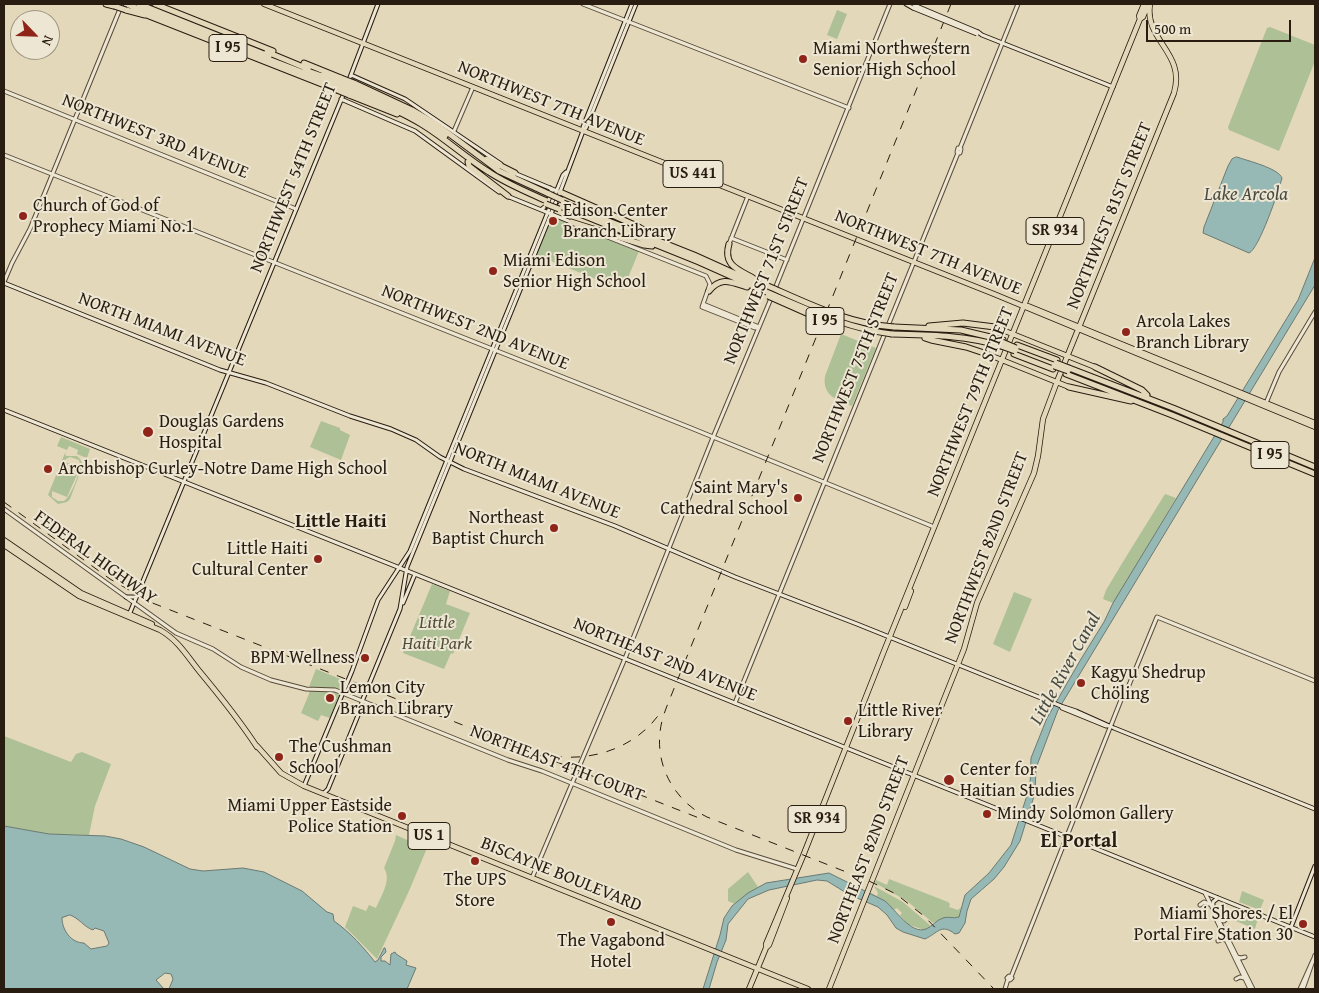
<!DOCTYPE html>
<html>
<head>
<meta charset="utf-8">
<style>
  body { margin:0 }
  #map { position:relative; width:1319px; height:993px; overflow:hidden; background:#e4d8ba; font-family:"Gentium Book Plus",serif }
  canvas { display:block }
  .frame { position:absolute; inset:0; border:5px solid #291c10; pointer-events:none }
  .north { position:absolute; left:10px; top:10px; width:50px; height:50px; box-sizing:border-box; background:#ede6d2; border:1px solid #9f9584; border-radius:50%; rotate:114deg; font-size:14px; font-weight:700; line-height:20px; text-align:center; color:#291c10 }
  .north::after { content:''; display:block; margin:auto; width:18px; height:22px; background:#8f2418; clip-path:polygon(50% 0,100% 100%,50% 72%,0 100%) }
  .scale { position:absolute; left:1146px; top:20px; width:145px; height:22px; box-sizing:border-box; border:2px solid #291c10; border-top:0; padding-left:6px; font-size:15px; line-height:18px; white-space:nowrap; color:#291c10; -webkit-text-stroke:4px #ede6d2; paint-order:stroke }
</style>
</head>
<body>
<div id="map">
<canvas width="1319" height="993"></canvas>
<div class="frame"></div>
<div class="north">N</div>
<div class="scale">500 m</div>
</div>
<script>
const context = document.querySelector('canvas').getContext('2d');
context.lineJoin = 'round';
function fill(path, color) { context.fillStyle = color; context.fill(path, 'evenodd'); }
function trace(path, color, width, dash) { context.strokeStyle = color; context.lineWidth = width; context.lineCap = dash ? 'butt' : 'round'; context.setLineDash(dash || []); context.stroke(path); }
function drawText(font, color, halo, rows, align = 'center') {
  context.font = font + ' "Gentium Book Plus",serif'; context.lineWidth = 4; context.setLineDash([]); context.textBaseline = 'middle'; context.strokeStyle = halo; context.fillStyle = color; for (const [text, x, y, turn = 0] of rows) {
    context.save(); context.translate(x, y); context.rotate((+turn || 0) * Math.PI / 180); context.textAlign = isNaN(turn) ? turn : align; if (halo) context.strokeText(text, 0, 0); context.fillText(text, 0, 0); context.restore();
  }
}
const green = new Path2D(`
  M837,10L847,14L837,39L827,35Z
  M1270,27L1315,45V61L1279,151L1229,130L1228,127L1267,28Z
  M552,217L639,251L623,290L536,255Z
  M841,334L876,348L852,406C837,400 822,396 825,376Z
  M321,421L340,428V430L350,435L341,460L310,447Z
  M61,437L90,449L87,458L77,454L78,450L69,446L67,450L57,446Z
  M65,453L66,456H77L80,459L83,465L70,499L67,502L58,504L48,495ZM70,457L79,460C83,469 71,496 64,501H58L52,497V491L67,497L80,468L65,462L61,469L66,459Z
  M1165,494L1176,498L1117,599L1113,603L1103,599L1106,590L1129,552Z
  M432,584L450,591L446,604L470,613L453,654L451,653L444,669L403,653Z
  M1014,592L1032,599L1010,652L993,644Z
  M316,669L345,681L330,718L321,715L318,721L301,713L309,694L310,684Z
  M4,736L71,762L76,754L82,752L111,764L95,806L89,835L49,834L4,826Z
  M396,835L407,840L409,837L414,839L413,842L417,844L420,839L422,838L430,841L409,891L377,959L345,927L353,906L366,911L369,905L376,908C381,896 392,880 384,868L395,841Z
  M748,872L758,887L735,904L728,901V889Z
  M889,879L948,902L950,904L949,907L958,910L961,907L959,917L941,919L933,923L907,901L875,883L876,880L887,885Z
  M874,886L903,902L931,926L924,930L907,924L900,915L902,913L897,908L894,910L885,901L870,894L871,893L877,896L878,893Z
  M1242,891L1264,900L1260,910L1239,902Z
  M1236,909L1258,918L1255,929L1231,919Z`);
const water = new Path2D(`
  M1237,157C1248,161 1278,168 1282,178C1279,190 1259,249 1249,253L1203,233L1204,227L1228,166L1232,159Z
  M1315,258V285L1058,710L1036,768L1035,793L1020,841L1004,867L994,879L971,899L967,911L965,923L959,933L955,934C941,923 938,933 925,939L903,932L896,928L887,915L878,907L848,894L827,881L817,880L769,890L748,899L728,924L726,940L717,962L709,989H703L720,935L724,918L732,906L748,893L766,883L829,873L885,901C895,909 911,935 926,929C932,927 936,920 943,918C948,916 953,919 959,917L965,895L989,873L1011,845L1030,786L1031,758L1047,718L1081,659L1104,622L1113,603L1223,422V419L1227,416L1298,300Z
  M4,826L49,834L105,836L121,839L144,847L190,869L203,871L243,868L264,872L302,891L327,912L333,914L334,921C350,932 364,948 375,962L378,960L384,948H385L386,952L381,957V961H385L390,965L391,954L395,952L396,954L407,961L406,965L416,968L407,989H169L173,979L171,974L165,973L156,980L164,989H4ZM70,915C79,918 84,927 93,930L95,928L104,931L109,943L107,946L91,949L84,943C71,943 62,930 62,918Z`);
const tertiary = new Path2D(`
  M583,4L849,108
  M4,91L296,209
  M454,131L473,87
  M958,148L961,149L960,153L957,152Z
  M960,148L1018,4
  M4,155L691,428L934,527
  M595,232L706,276L710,284L702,307L755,328L759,327
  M731,238L787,260
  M729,244L748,196
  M4,282L12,263L30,229L122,4
  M774,291L890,4
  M703,304L759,327
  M1266,403L1279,372L1315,312
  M4,509L176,633L213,649L241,667L271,680L306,689L335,690L508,760L542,771L736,850L797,869
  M735,703L958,153
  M532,878L626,656L714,435L772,296
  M1205,893L1253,989
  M1200,905L1204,902L1209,904
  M1220,920L1224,921L1228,917
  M1217,921L1250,989
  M1218,941L1223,939L1227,941
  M1237,957L1241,958L1245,957
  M1009,976L1012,978L1010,980L1007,978Z
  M1011,977L1121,700L1129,685L1157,617L1315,681
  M1236,979L1240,977L1244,978
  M1005,989L1008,979
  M1300,989L1313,960
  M1303,989L1315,955`);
const secondary = new Path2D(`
  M906,4L913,8
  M978,32L982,35L1113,87
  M351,75L405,99L501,164
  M349,80L378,4
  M341,99L415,131L499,192
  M583,131L586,128L636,4
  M514,173L557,191
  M507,196L571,222
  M542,209L547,205L552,191L550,188
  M4,283L220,370L266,383L350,416L391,429L416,440L440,457L464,469L615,526L735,577L857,624L1061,706L1076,711L1114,728L1315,809
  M4,410L400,568L1315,937
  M126,597H136
  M403,603L415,574
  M129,615L344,93
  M1061,706L1062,708L1106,726H1110
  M304,786L352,671L378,600L410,551L563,175L566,172
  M324,793L328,789L359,713L363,699L400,609L407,567L560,192L583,131V127L632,4
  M1213,906V902L1218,898
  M1291,927L1315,866`);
const primary = new Path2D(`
  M264,4L994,294L1315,427
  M1140,19L1139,16L1144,4
  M1024,307L1028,306L1315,423
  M995,327L1095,367
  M987,354L1069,387
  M4,540L81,593L152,624
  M4,545L79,596L160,630C178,640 187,656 200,672C220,696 240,721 257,747
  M905,607L911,591
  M257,746L281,773L304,786L808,989
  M766,948V944L803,856L884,651L1140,19L1143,17L1148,5
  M749,989L766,948L769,945L787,898
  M829,989L964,649L977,603L1034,473L1038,456L1043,419L1058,379L1174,93C1186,52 1144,41 1150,4`);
const motorway = new Path2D(`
  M106,4L114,6
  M126,4L338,86
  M139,4L269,56
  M155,4L273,51
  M126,10L145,15
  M144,14L337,90
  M267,52L308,69
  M304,63L341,78
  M305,70L325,77
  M323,75L340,82
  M354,83L412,110L436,124L499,171L549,194
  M352,87L406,110L445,136
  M351,91C376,101 400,111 423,125C446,139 466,158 489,172C507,184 527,192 547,201
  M349,95L397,114
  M487,159L515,173
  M468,162L469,166L508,196
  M560,192L637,226L650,234
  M561,202L694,255L767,288
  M560,206L699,262L764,291
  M571,222L644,245L652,246
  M729,244C723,265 737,269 753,278
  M709,291C721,276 731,282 747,287
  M929,326L963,323L995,327
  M894,327L961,330L1003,340
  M892,334C929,335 965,335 1001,346
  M925,338L931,340L966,347L987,354
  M1017,345L1057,360
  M1014,354L1053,369
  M1095,367L1142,390L1147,395
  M1069,368L1173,408L1315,467
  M1066,374L1172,415L1315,474
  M1069,387L1131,401`);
const rail = new Path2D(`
  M951,4L671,696C666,708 661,720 660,733C656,768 676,802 707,817L869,881L896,894L924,916L994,989
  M4,502L110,579L150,602L699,818
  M553,756C595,762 639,746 662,710`);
const secondaryBridge = new Path2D(`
  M914,5L978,32
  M913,8L977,34`);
const motorwayBridge = new Path2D(`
  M114,6L126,10
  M341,78L354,83
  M340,82L352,87
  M338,86L351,91
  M337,90L349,95
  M549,194L562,200
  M546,204L559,209
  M768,286C809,304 849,324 894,327
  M764,291C807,309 845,328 892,334
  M768,296L820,319
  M1002,342L1016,348
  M1001,346L1015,351
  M1056,363L1069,368
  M1054,366L1068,371`);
const markers = [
  [803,59,5,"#8f2418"],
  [23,216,5,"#8f2418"],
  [553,221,5,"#8f2418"],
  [493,271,5,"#8f2418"],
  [1126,332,5,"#8f2418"],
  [148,432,6,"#8f2418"],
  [48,469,5,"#8f2418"],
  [798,498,5,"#8f2418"],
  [554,528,5,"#8f2418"],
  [318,559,5,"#8f2418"],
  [365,658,5,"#8f2418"],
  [1081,683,5,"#8f2418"],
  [330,698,5,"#8f2418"],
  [848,721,5,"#8f2418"],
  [279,757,5,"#8f2418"],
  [949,780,6,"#8f2418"],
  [987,814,5,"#8f2418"],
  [402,816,5,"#8f2418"],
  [475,861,5,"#8f2418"],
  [611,922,5,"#8f2418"],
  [1303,924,5,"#8f2418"]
];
const shields = [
  [228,48,38],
  [693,174,60],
  [1055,231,58],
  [825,321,38],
  [1270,455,38],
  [817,819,58],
  [429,836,42]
];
const shieldNames = [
  ["I 95",228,48],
  ["US 441",693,174],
  ["SR 934",1055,231],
  ["I 95",825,321],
  ["I 95",1270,455],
  ["SR 934",817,819],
  ["US 1",429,836]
];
const poiNames = [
  ["Miami Northwestern",813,49],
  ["Senior High School",813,70],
  ["Church of God of",33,206],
  ["Prophecy Miami No.1",33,227],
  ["Edison Center",563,211],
  ["Branch Library",563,232],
  ["Miami Edison",503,261],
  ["Senior High School",503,282],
  ["Arcola Lakes",1136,322],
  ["Branch Library",1136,343],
  ["Douglas Gardens",159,422],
  ["Hospital",159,443],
  ["Archbishop Curley-Notre Dame High School",58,469],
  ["Saint Mary's",788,488,"right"],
  ["Cathedral School",788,509,"right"],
  ["Northeast",544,518,"right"],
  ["Baptist Church",544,539,"right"],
  ["Little Haiti",308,549,"right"],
  ["Cultural Center",308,570,"right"],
  ["BPM Wellness",355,658,"right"],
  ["Kagyu Shedrup",1091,673],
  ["Chöling",1091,694],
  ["Lemon City",340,688],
  ["Branch Library",340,709],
  ["Little River",858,711],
  ["Library",858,732],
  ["The Cushman",289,747],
  ["School",289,768],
  ["Center for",960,770],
  ["Haitian Studies",960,791],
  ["Miami Upper Eastside",392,806,"right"],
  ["Police Station",392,827,"right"],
  ["Mindy Solomon Gallery",997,814],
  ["The UPS",475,880,"center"],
  ["Store",475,901,"center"],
  ["Miami Shores / El",1293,914,"right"],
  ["Portal Fire Station 30",1293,935,"right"],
  ["The Vagabond",611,941,"center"],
  ["Hotel",611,962,"center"]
];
const streetNames = [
  ["NORTHWEST 7TH AVENUE",551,104,22],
  ["NORTHWEST 3RD AVENUE",155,137,22],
  ["NORTHWEST 54TH STREET",294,178,-68],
  ["NORTHWEST 81ST STREET",1110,216,-68],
  ["NORTHWEST 7TH AVENUE",928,253,22],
  ["NORTHWEST 71ST STREET",767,271,-68],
  ["NORTHWEST 2ND AVENUE",475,328,22],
  ["NORTH MIAMI AVENUE",162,330,21],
  ["NORTHWEST 75TH STREET",856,368,-68],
  ["NORTHWEST 79TH STREET",971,402,-68],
  ["NORTH MIAMI AVENUE",537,481,22],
  ["NORTHWEST 82ND STREET",987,548,-69],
  ["FEDERAL HIGHWAY",95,558,36],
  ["NORTHEAST 2ND AVENUE",665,660,22],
  ["NORTHEAST 4TH COURT",557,764,21],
  ["NORTHEAST 82ND STREET",869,850,-69],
  ["BISCAYNE BOULEVARD",561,875,22]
];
const parkNames = [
  ["Little",437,623],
  ["Haiti Park",437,644]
];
const waterNames = [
  ["Lake Arcola",1246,195],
  ["Little River Canal",1066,669,-61]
];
const neighbourhoodNames = [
  ["Little Haiti",341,522]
];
const quarterNames = [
  ["El Portal",1079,842]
];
fill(green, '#aec095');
fill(water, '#96b9b5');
trace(water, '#6a7a73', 1);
trace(tertiary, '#584b3a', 5);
trace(secondary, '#291c10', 5);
trace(primary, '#291c10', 6);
trace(motorway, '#291c10', 7);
trace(tertiary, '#ede6d2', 3);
trace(secondary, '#ede6d2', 3);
trace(primary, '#e4d8ba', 4.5);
trace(motorway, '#e4d8ba', 5);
trace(rail, '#291c10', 1, [9, 9]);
trace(secondaryBridge, '#291c10', 5, []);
trace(motorwayBridge, '#291c10', 7, []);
trace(secondaryBridge, '#ede6d2', 3);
trace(motorwayBridge, '#e4d8ba', 5);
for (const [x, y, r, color] of markers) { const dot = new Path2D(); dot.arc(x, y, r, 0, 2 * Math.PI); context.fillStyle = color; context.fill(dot); trace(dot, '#ede6d2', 2); }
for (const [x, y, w] of shields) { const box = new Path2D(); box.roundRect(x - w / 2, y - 13.5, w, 27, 4); context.fillStyle = '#ede6d2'; context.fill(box); trace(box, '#291c10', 1); }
drawText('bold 16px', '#291c10', null, shieldNames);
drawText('18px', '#291c10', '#ede6d2', poiNames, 'left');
drawText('18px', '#291c10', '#ede6d2', streetNames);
drawText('italic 18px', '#514d38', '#ede6d2', parkNames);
drawText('italic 19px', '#4a4b42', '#ede6d2', waterNames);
drawText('bold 19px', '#291c10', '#ede6d2', neighbourhoodNames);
drawText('bold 20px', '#291c10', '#ede6d2', quarterNames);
</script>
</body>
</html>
